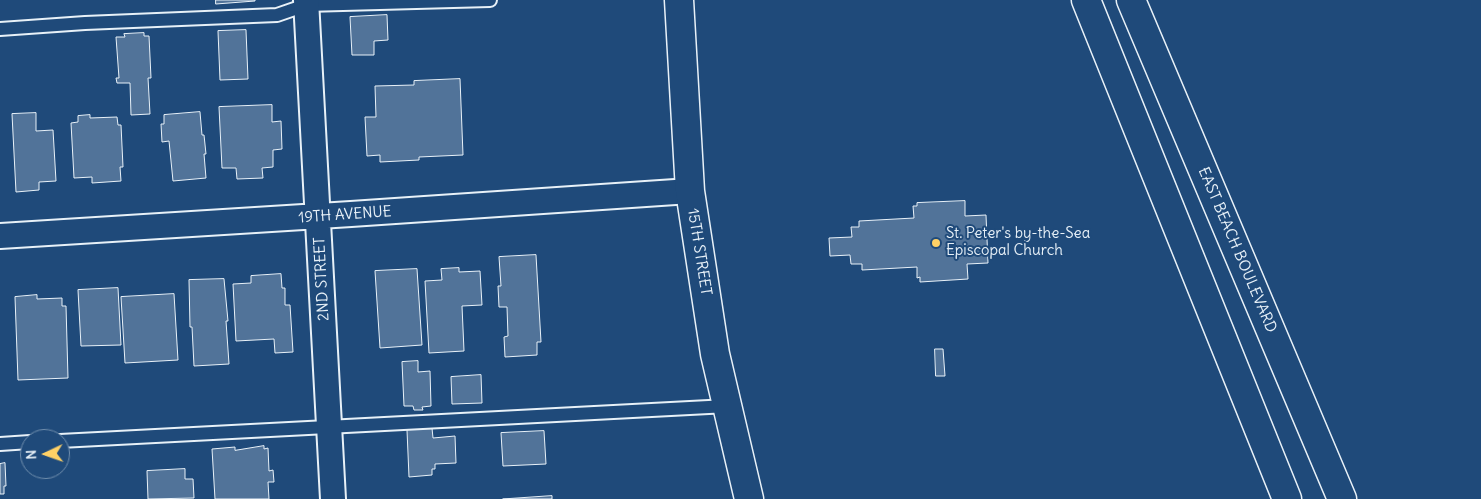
<!DOCTYPE html>
<html>
<head>
<meta charset="utf-8">
<style>
  body { margin:0 }
  #map { position:relative; width:1481px; height:499px; overflow:hidden; background:#1f4a7a; font-family:Delius,sans-serif }
  canvas { display:block }
  .north { position:absolute; left:20px; top:429px; width:50px; height:50px; box-sizing:border-box; background:#1f4a7a; border:1px solid #6f8dac; border-radius:50%; rotate:267deg; font-size:14px; font-weight:700; line-height:20px; text-align:center; color:#e8f1f8 }
  .north::after { content:''; display:block; margin:auto; width:18px; height:22px; background:#ffd166; clip-path:polygon(50% 0,100% 100%,50% 72%,0 100%) }
</style>
</head>
<body>
<div id="map">
<canvas width="1481" height="499"></canvas>
<div class="north">N</div>
</div>
<script>
const context = document.querySelector('canvas').getContext('2d');
context.lineJoin = 'round';
function fill(path, color) { context.fillStyle = color; context.fill(path, 'evenodd'); }
function trace(path, color, width, dash) { context.strokeStyle = color; context.lineWidth = width; context.lineCap = dash ? 'butt' : 'round'; context.setLineDash(dash || []); context.stroke(path); }
function drawText(font, color, halo, rows, align = 'center') {
  context.font = font + ' Delius,sans-serif'; context.lineWidth = 4; context.setLineDash([]); context.textBaseline = 'middle'; context.strokeStyle = halo; context.fillStyle = color; for (const [text, x, y, turn = 0] of rows) {
    context.save(); context.translate(x, y); context.rotate((+turn || 0) * Math.PI / 180); context.textAlign = isNaN(turn) ? turn : align; if (halo) context.strokeText(text, 0, 0); context.fillText(text, 0, 0); context.restore();
  }
}
const building = new Path2D(`
  M216,0H255V1L216,4Z
  M387,15L388,40L374,41V55H352L350,17Z
  M246,30L248,79L220,80L218,31Z
  M144,33V36H149L151,78H148L150,114L131,115L130,83H117L116,78H119L116,37H125L124,34Z
  M460,79L463,155L419,157V160L380,162V155L367,156L365,117H376L375,86L414,85V81Z
  M272,105V122L281,121L282,149L273,150V167L262,168L263,178L237,179L236,168H222L219,107Z
  M200,112L202,135H204L206,154H204L206,178L173,181L169,141L162,142L161,124H164V115Z
  M36,113V131L53,130L56,181L39,182V190L16,192L12,114Z
  M90,115V118L117,117L118,125H121L123,167H120L121,181L92,183V177L74,178L71,123L78,122V116Z
  M965,201V216L986,215L988,263L967,264L968,279L920,282V277L917,278V267L862,270V264H851L850,255L830,256L829,238L852,237L851,227H859V221L914,218L913,206H917V203Z
  M536,255L541,342H537V355L505,357L504,337L508,336L507,307H499L498,286H501L499,257Z
  M459,268V272L480,271L482,305L462,306L464,351L429,353L425,281L442,280L441,269Z
  M417,269L422,345L380,348L375,271Z
  M281,274L282,288H285V305H290L293,352L275,353L274,339L236,341L233,284L251,283V276Z
  M224,279L228,321H226L229,364L194,366L192,327H190L189,280Z
  M118,288L121,345L81,346L78,290Z
  M174,294L178,360L125,363L121,297Z
  M37,295V299L62,298V306H66L68,378L18,380L15,297Z
  M935,349H943L945,376H936Z
  M418,361V372L430,371L431,406L422,407L423,410H414L413,406H404L402,362Z
  M481,375L482,403L452,404L451,377Z
  M432,428L433,438L455,436L456,463L435,464V469H432V475L409,477L407,430Z
  M544,431L546,464L503,466L501,433Z
  M264,446V449L268,448L269,471L273,470L274,482H268L269,499H215L212,449L235,447V450Z
  M5,463L6,486H4V494H0V464Z
  M185,469V479H193L194,498L148,499L147,471Z
  M552,496V499H503Z`);
const service = new Path2D(`
  M0,29L85,23L277,15L306,5L490,0
  M60,441L728,406
  M0,444L30,442`);
const minor = new Path2D(`
  M306,0L333,499
  M0,236L351,214L690,191`);
const tertiary = new Path2D(`
  M679,0L690,191L715,354L749,499`);
const primary = new Path2D(`
  M1086,0L1287,499
  M1131,0L1342,499`);
const markers = [
  [936,243,5,"#ffd166"]
];
const streetNames = [
  ["19TH AVENUE",345,215,-4],
  ["EAST BEACH BOULEVARD",1237,250,67],
  ["15TH STREET",699,252,81],
  ["2ND STREET",322,279,-93]
];
const poiNames = [
  ["St. Peter's by-the-Sea",946,234],
  ["Episcopal Church",946,251]
];
fill(building, '#517399');
trace(building, '#e8f1f8', 1);
trace(service, '#e8f1f8', 16);
trace(minor, '#e8f1f8', 28);
trace(tertiary, '#e8f1f8', 31);
trace(primary, '#e8f1f8', 31);
trace(service, '#1f4a7a', 12);
trace(minor, '#1f4a7a', 24);
trace(tertiary, '#1f4a7a', 28);
trace(primary, '#1f4a7a', 28);
for (const [x, y, r, color] of markers) { const dot = new Path2D(); dot.arc(x, y, r, 0, 2 * Math.PI); context.fillStyle = color; context.fill(dot); trace(dot, '#1f4a7a', 2); }
drawText('15px', '#e8f1f8', '#1f4a7a', streetNames);
drawText('15px', '#e8f1f8', '#1f4a7a', poiNames, 'left');
</script>
</body>
</html>
